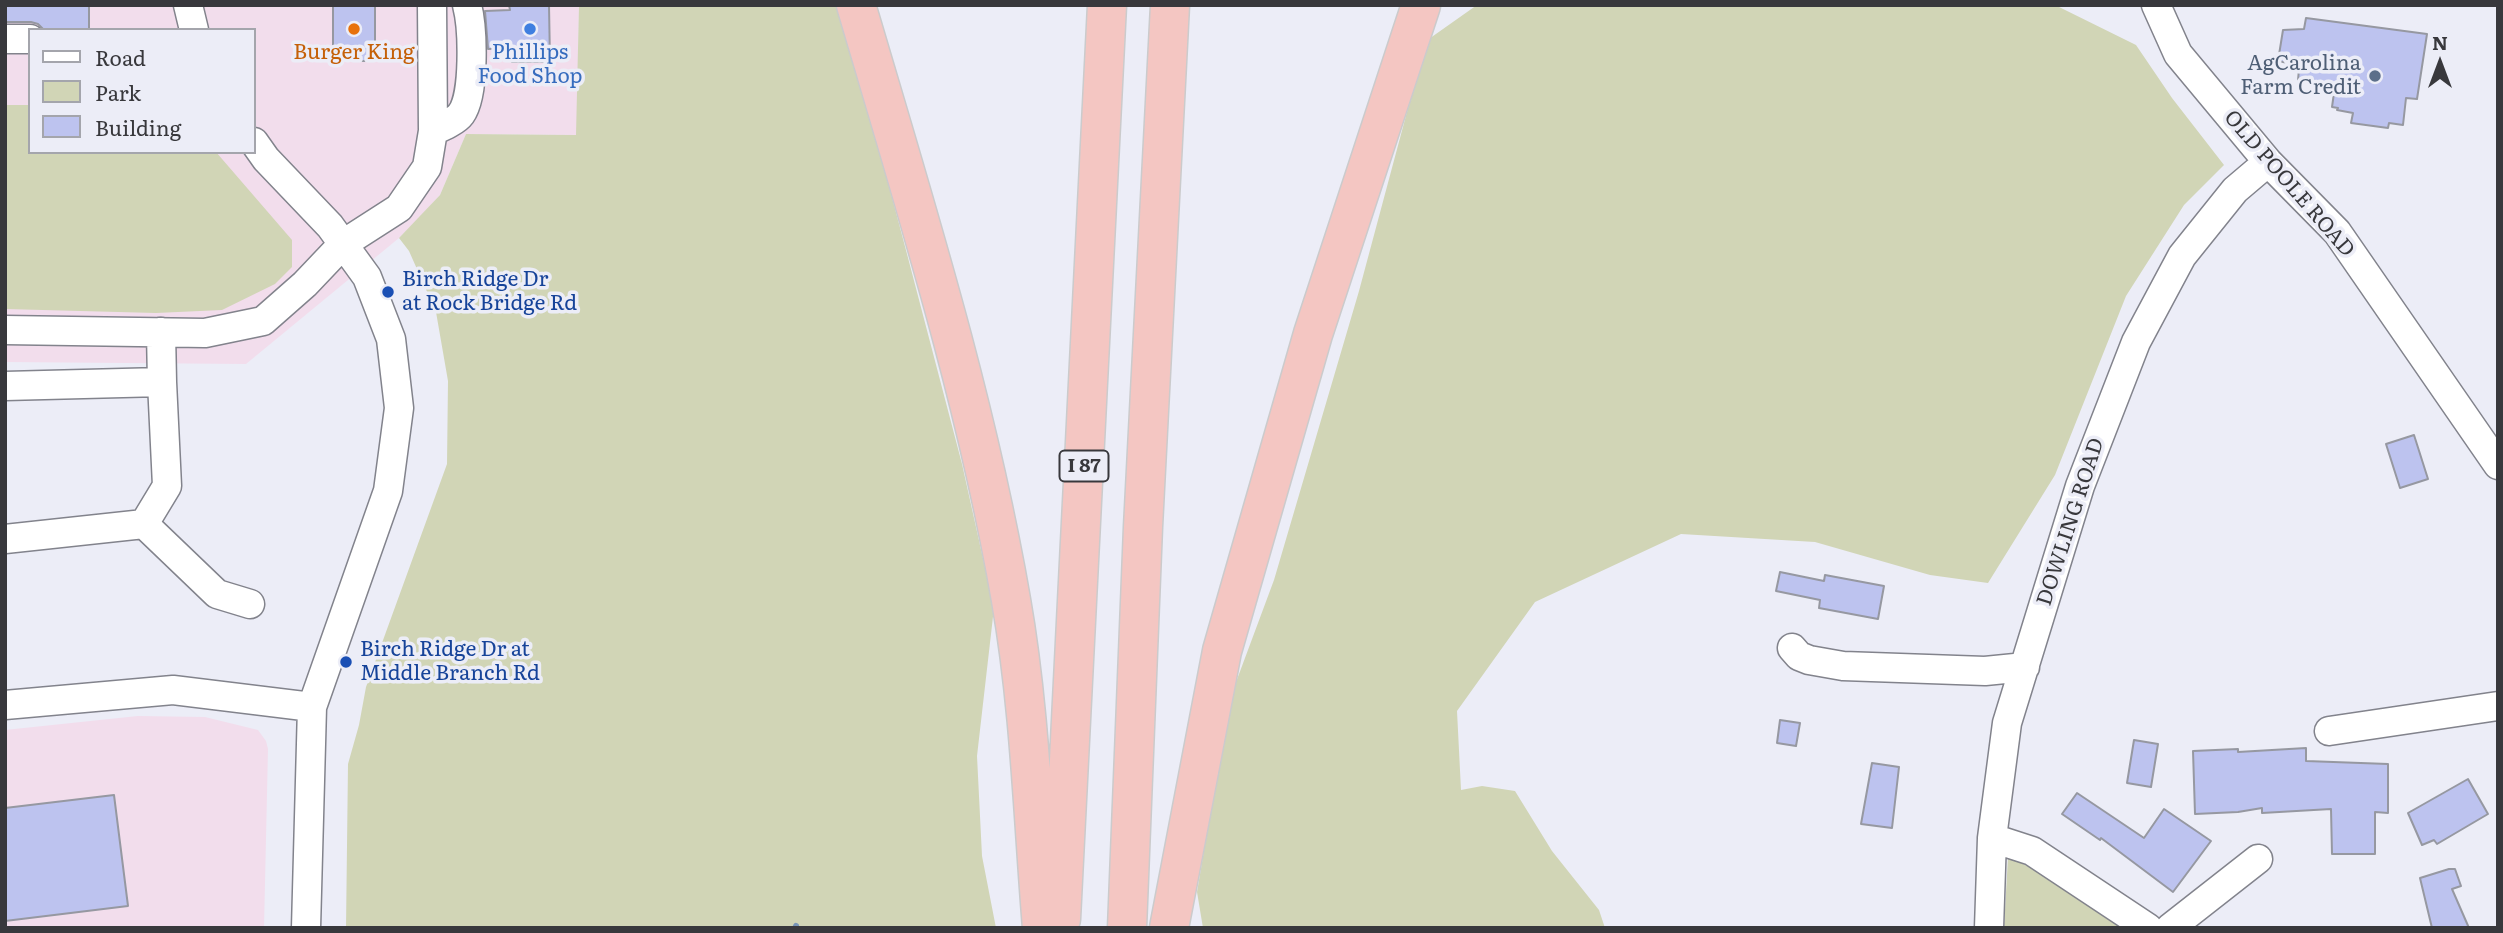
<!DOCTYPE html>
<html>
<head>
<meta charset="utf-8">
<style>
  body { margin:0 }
  #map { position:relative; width:2503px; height:933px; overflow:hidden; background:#ecedf7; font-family:Literata,serif }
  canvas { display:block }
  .frame { position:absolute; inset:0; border:7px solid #38383c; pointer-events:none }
  .legend { position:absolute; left:28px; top:28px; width:228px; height:126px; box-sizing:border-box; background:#ecedf7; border:2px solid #a4a5ac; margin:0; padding:9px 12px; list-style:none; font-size:21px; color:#38383c }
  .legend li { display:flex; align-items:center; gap:14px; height:35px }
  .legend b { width:35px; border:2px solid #a4a5ac }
  .north { position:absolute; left:2405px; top:28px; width:70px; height:70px; -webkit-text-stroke:5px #ecedf7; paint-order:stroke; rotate:0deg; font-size:19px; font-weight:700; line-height:28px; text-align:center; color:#38383c }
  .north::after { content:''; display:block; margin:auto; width:24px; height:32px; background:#38383c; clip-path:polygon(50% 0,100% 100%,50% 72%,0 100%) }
</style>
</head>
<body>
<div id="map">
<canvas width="2503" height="933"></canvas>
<div class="frame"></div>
<ul class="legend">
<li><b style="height:9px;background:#fff"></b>Road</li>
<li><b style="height:19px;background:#d1d5b6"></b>Park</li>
<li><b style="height:19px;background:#bdc3ef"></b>Building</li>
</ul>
<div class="north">N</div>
</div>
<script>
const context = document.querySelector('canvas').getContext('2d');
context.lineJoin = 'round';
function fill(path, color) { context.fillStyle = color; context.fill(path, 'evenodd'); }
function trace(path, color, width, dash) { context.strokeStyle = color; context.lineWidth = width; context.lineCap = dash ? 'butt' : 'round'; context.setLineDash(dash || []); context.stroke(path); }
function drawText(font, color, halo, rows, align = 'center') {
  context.font = font + ' Literata,serif'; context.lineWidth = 7; context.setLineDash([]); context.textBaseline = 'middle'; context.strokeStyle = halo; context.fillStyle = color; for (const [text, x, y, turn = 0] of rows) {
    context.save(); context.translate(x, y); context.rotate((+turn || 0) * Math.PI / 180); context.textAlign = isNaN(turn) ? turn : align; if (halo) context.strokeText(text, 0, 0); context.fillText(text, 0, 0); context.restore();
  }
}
const commercial = new Path2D(`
  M5,5H579L577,135L466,134L440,195L420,217L399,238L246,364L5,362ZM30,30H254V152H30Z
  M138,716L205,717L258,730L266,741L268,749L264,928H5V730Z`);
const green = new Path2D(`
  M579,5H836L852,46L907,254L962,464L994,608L977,756L982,856L996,928H346L348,764L359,725L366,687L447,464L448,381L436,312L409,251L399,238L440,195L466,134L576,135Z
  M1477,5H2055L2136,45L2172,98L2224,165L2184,205L2126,296L2055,475L1988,583L1930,575L1815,542L1681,534L1535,602L1457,711L1461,790L1482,786L1515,791L1552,851L1599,910L1605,928H1203L1197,892L1229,701L1274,580L1359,291L1426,41Z
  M5,105H30V152H216L292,240V267L275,284L222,310L156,313L5,309Z
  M2008,857L2036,870L2128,928H2004Z`);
const stream = new Path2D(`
  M795,928L796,926`);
const building = new Path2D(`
  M5,5H89V30H44L38,24L31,22H5Z
  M333,5H375V61H352V52H333Z
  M509,5H549L550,62H512L511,48L488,49L485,11L510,10Z
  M2306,18L2427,34L2417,99L2406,98L2403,125L2389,123L2388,128L2351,123L2353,113L2337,110L2338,108L2332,107L2334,93L2329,92L2330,84L2298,80L2299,69L2288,67V63L2278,61L2283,30L2304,29Z
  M2414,435L2428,479L2400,488L2386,444Z
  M1780,572L1824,581L1825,575L1884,586L1878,619L1819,608L1820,600L1776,591Z
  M1780,720L1800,723L1796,746L1777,743Z
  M2134,740L2158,744L2151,787L2127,783Z
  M2306,748V761L2388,764V813L2375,812V854H2332L2331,809L2262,813V808L2238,812L2195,814L2193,751L2238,749V752Z
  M1872,763L1899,767L1892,828L1861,824Z
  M2468,779L2488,814L2437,844L2434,840L2422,845L2408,813Z
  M2077,793L2144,838L2164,809L2211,841L2173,892L2101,838L2100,840L2062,814Z
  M114,795L128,906L5,921V808Z
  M2449,869H2455L2461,886L2452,889L2469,928H2432L2420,878Z`);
const minor = new Path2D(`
  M188,5L194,30
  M2156,5L2178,54L2268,162L2337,232L2498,465
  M5,39H30
  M433,131C442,127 456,121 461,114C475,95 473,28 467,5
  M254,142L266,159L330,226L367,277L391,339L399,408L388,491L312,707L306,928
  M5,330L205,333L263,321L305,284L343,244L399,208L427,167L433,131L432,5
  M161,332L162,382
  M5,386L162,382L167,486L144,524L5,539
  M144,524L217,594L250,604
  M1792,648L1799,656L1809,660L1843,666L1985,671L2025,667
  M5,705L173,690L312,707
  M2329,731L2498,706
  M1992,838L2032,851L2148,928
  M1989,928L1992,838L2007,723L2080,486L2136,342L2182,256L2235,190L2268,162
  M2170,928L2258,859`);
const highway = new Path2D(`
  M856,5C914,202 976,398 1011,600C1030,708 1033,819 1042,928
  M1061,919L1107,5
  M1127,928L1143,527L1170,5
  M1169,928L1222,651L1313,334L1421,5`);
const markers = [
  [354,29,7,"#e8710a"],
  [530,29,7,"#3f7fe0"],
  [2375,76,7,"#5c6f8a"],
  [388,292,7,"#1a4fb4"],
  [346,662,7,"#1a4fb4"]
];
const shields = [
  [1084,466,49]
];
const shieldNames = [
  ["I 87",1084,466]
];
const foodNames = [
  ["Burger King",354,53]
];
const shopNames = [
  ["Phillips",530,53],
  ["Food Shop",530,77]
];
const serviceNames = [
  ["AgCarolina",2361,64],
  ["Farm Credit",2361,88]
];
const streetNames = [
  ["OLD POOLE ROAD",2289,184,49],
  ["DOWLING ROAD",2071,522,-72]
];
const transitNames = [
  ["Birch Ridge Dr",402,280],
  ["at Rock Bridge Rd",402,304],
  ["Birch Ridge Dr at",360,650],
  ["Middle Branch Rd",360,674]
];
fill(commercial, '#f2ddec');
fill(green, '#d1d5b6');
trace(stream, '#7795b7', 6);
fill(building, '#bdc3ef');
trace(building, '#9698a1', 2);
trace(minor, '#82838c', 31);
trace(highway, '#cbcbcc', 41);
trace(minor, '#fff', 28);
trace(highway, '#f4c6c2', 38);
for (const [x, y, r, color] of markers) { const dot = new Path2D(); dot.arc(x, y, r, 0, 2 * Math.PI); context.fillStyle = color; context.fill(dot); trace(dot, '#ecedf7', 2.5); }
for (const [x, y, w] of shields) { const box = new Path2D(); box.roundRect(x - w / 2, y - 15.5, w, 31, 5); context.fillStyle = '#ecedf7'; context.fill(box); trace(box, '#38383c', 2); }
drawText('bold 19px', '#38383c', null, shieldNames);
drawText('21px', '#c56008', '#ecedf7', foodNames);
drawText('21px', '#366cbe', '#ecedf7', shopNames);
drawText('21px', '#4e5e75', '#ecedf7', serviceNames, 'right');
drawText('21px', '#38383c', '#ecedf7', streetNames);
drawText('21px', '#164399', '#ecedf7', transitNames, 'left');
</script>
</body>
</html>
